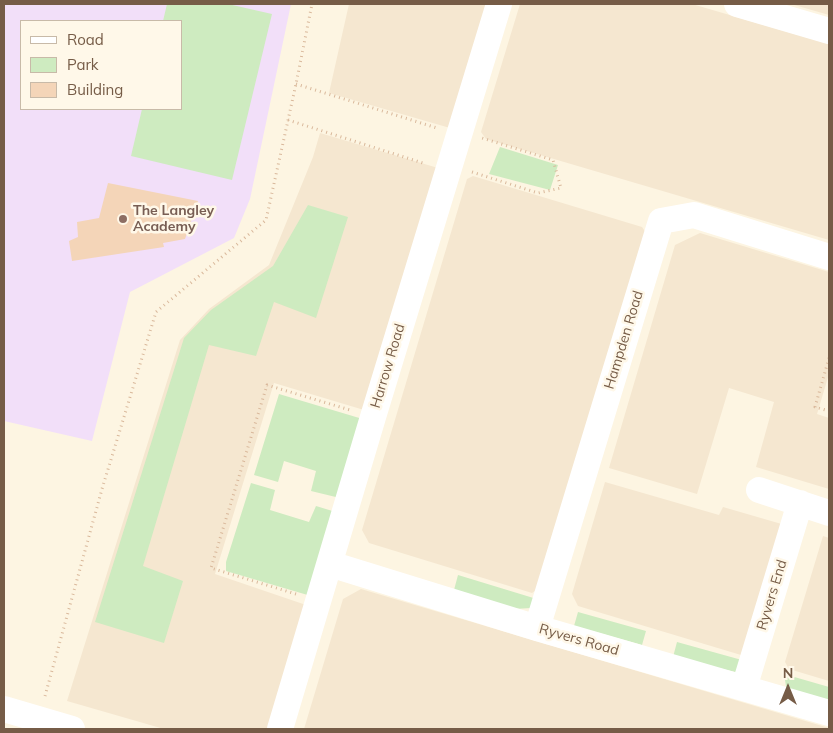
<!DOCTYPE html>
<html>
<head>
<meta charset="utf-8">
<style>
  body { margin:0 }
  #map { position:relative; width:833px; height:733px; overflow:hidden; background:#fdf5e2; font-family:Mulish,sans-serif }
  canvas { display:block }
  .frame { position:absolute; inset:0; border:5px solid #765c47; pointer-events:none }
  .legend { position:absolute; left:20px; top:20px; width:162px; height:90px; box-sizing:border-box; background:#fff8e9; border:1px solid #c8baa8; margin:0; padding:6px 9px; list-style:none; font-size:15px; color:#765c47 }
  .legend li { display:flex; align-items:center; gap:10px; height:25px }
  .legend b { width:25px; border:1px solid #c8baa8 }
  .north { position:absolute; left:763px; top:663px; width:50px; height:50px; -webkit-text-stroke:4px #fff8e9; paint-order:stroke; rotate:0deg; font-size:14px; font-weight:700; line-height:20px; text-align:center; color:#765c47 }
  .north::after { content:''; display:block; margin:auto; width:18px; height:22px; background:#765c47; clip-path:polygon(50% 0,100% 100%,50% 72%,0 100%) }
</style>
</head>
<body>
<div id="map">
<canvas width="833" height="733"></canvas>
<div class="frame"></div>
<ul class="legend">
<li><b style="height:6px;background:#fff"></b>Road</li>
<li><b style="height:14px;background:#ceebc0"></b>Park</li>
<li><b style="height:14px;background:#f4d5b8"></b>Building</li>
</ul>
<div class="north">N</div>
</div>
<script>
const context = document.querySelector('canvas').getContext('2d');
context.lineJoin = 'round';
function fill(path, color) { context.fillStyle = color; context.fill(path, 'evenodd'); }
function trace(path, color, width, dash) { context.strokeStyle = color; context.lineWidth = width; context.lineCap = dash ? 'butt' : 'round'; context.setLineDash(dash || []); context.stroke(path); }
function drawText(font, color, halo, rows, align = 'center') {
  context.font = font + ' Mulish,sans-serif'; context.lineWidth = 5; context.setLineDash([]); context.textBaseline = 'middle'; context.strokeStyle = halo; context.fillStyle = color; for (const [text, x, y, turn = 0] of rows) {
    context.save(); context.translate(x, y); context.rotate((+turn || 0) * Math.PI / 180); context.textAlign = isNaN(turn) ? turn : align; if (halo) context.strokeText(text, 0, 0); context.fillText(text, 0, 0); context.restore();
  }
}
const residential = new Path2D(`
  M349,4H489L450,128L329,93Z
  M520,4H692L829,44V240L486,139L481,132Z
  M791,4H829V15Z
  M320,133L438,168L364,410L274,383L215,574L309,606L272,729H164L67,701L180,340L209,309L269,265L313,157Z
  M473,176L642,227L648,236L544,585L532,593L369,543L362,530L467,179Z
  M700,233L829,272V374L817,414L829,418V489L756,467L774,402L729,388L697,494L609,468L675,245Z
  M605,482L719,515L723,507L785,525L741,655L578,606L572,594Z
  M823,536L829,538V681L789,669L785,662Z
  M361,589L829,728V729H304L343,599Z`);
const education = new Path2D(`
  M4,4H291L250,199L234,238L130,292L92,441L4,421ZM21,21H181V109H21Z`);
const green = new Path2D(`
  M167,4H228L272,14L232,180L131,156L142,109H181V21H163Z
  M500,147L558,165L550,190L489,174Z
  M308,205L348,217L316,318L274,302L256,356L209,345L143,566L183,581L164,643L95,622L184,338L211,310L273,266Z
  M279,394L366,420L344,499L311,491L316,471L284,461L278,482L254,475Z
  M251,483L275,490L270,510L309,522L316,506L339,513L311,596L226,571V562Z
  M458,575L540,600L531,608L514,609L454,590Z
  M578,612L646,631L642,645L574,626Z
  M677,642L749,662L742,669L735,672L673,657Z
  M784,674L829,687V702L787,692Z`);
const building = new Path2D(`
  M108,183L198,201L185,239L163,243L164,247L72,261L69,241L78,237L77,222L99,218Z`);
const path = new Path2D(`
  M296,84L437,128
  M288,120L426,164
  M472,172L538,193L561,188L553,160L482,138
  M829,358L815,407L829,411
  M296,594L211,568L267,385L350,410
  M45,696L102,489L156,312L266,220L296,84L312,4`);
const minor = new Path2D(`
  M737,4L829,31
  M759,490L829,513
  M330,564L537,628L829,713
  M537,628L661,221L694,215L829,257
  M744,688L800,503
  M4,709L72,729
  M280,729L373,417L499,4`);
const markers = [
  [123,219,5,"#8d6e63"]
];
const educationNames = [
  ["The Langley",133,211],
  ["Academy",133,227]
];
const streetNames = [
  ["Hampden Road",624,340,-73],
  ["Harrow Road",388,366,-73],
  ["Ryvers End",772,595,-73],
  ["Ryvers Road",579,640,16]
];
fill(residential, '#f5e7d0');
fill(education, '#f2dff9');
fill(green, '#ceebc0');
fill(building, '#f4d5b8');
trace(path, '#d9b89b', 3, [1, 4]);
trace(minor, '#fff', 26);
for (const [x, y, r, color] of markers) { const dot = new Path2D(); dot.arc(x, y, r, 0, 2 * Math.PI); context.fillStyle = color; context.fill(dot); trace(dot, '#fff8e9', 2); }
drawText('bold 14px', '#785e54', '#fff8e9', educationNames, 'left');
drawText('14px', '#765c47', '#fff8e9', streetNames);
</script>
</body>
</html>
